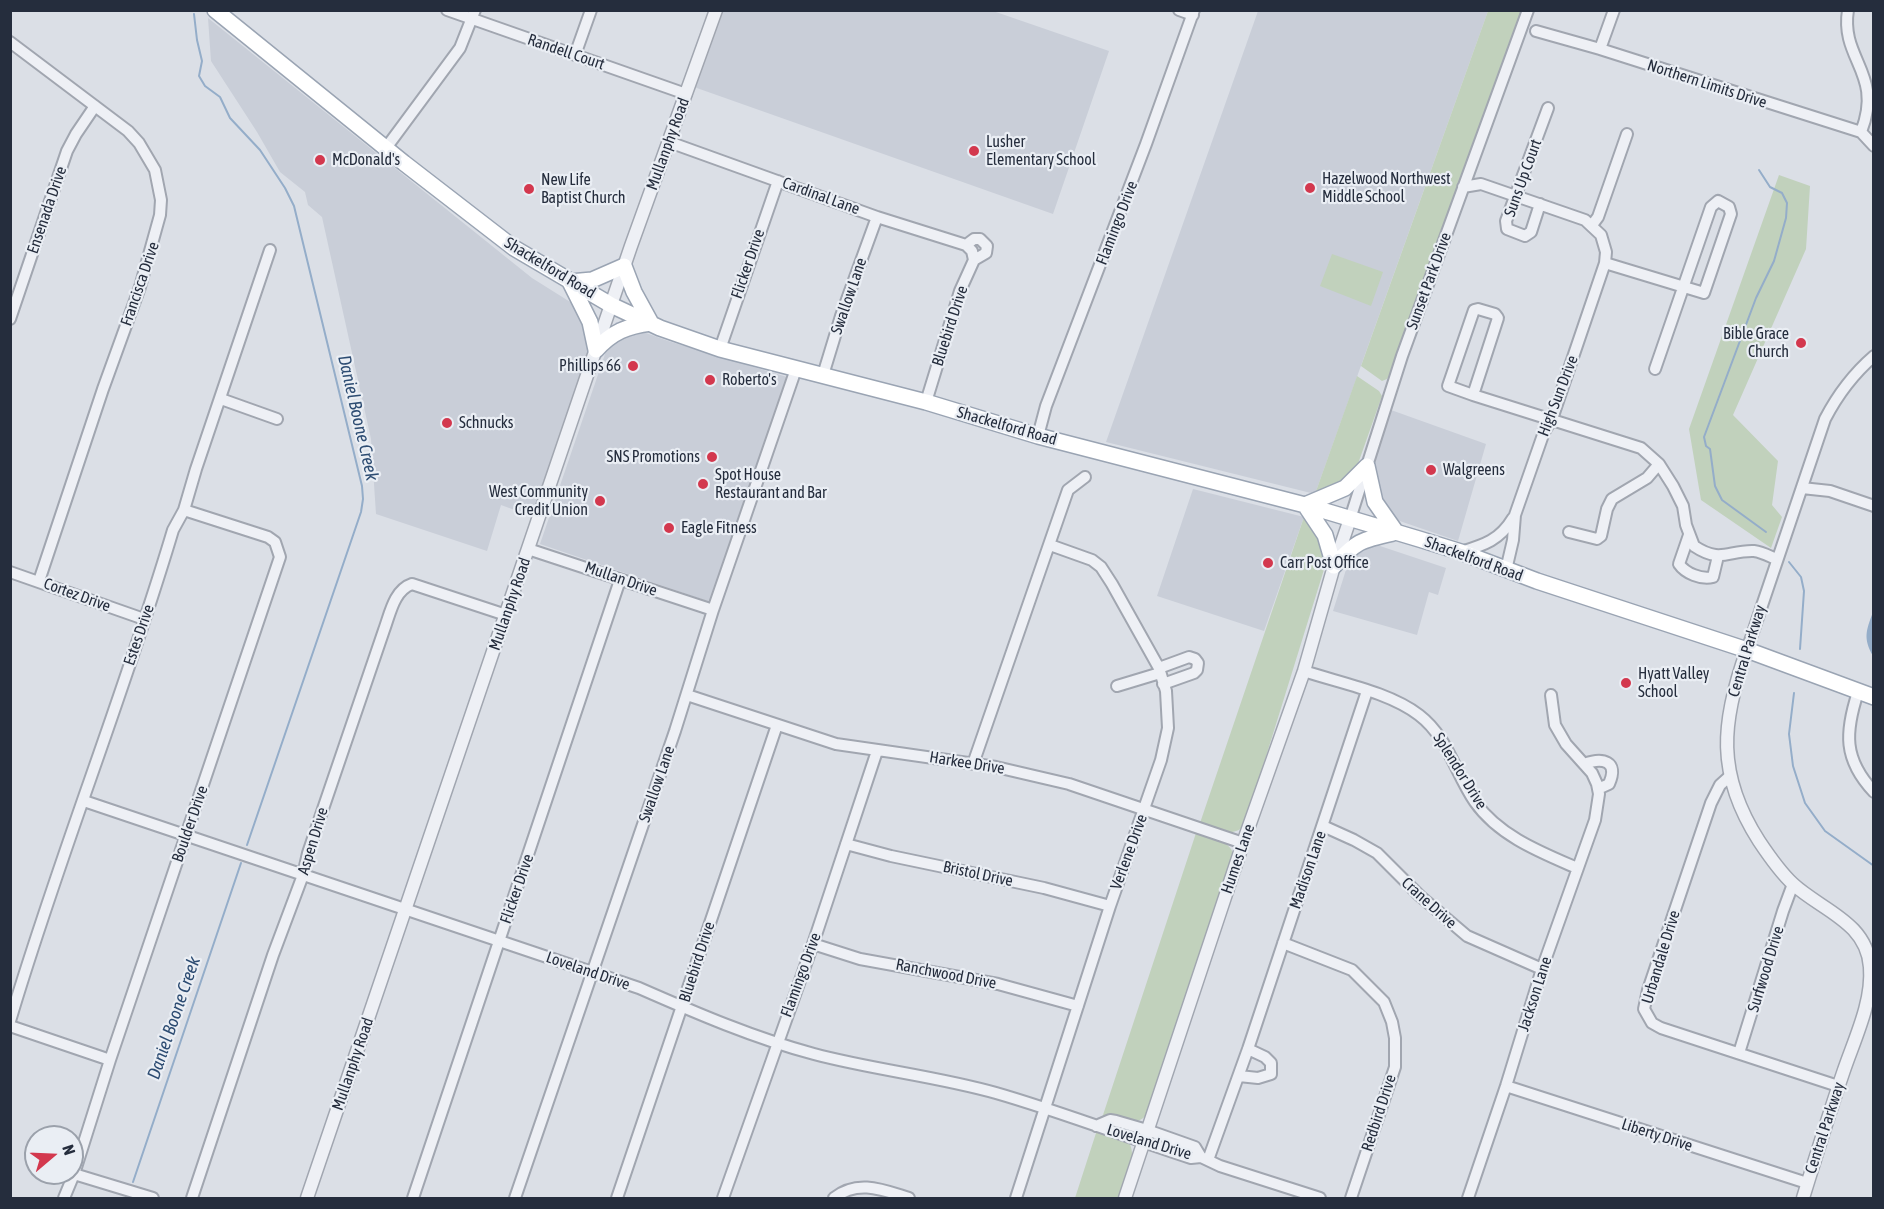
<!DOCTYPE html>
<html>
<head>
<meta charset="utf-8">
<style>
  body { margin:0 }
  #map { position:relative; width:1884px; height:1209px; overflow:hidden; background:#dbdfe6; font-family:"Asap Condensed",sans-serif }
  canvas { display:block }
  .frame { position:absolute; inset:0; border:12px solid #252d3d; pointer-events:none }
  .north { position:absolute; left:24px; top:1125px; width:60px; height:60px; box-sizing:border-box; background:#eaeef4; border:2px solid #9ba1ab; border-radius:50%; rotate:71deg; font-size:16px; font-weight:700; line-height:24px; text-align:center; color:#252d3d }
  .north::after { content:''; display:block; margin:auto; width:21px; height:27px; background:#d3384e; clip-path:polygon(50% 0,100% 100%,50% 72%,0 100%) }
</style>
</head>
<body>
<div id="map">
<canvas width="1884" height="1209"></canvas>
<div class="frame"></div>
<div class="north">N</div>
</div>
<script>
const context = document.querySelector('canvas').getContext('2d');
context.lineJoin = 'round';
function fill(path, color) { context.fillStyle = color; context.fill(path, 'evenodd'); }
function trace(path, color, width, dash) { context.strokeStyle = color; context.lineWidth = width; context.lineCap = dash ? 'butt' : 'round'; context.setLineDash(dash || []); context.stroke(path); }
function drawText(font, color, halo, rows, align = 'center') {
  context.font = font + ' "Asap Condensed",sans-serif'; context.lineWidth = 4.5; context.setLineDash([]); context.textBaseline = 'middle'; context.strokeStyle = halo; context.fillStyle = color; for (const [text, x, y, turn = 0] of rows) {
    context.save(); context.translate(x, y); context.rotate((+turn || 0) * Math.PI / 180); context.textAlign = isNaN(turn) ? turn : align; if (halo) context.strokeText(text, 0, 0); context.fillText(text, 0, 0); context.restore();
  }
}
const built = new Path2D(`
  M722,11H993L1109,51L1053,214L694,87Z
  M1258,11H1488L1315,494L1106,442Z
  M208,18L532,278L575,305L584,313L588,347L586,359L534,517L501,505L487,551L376,514L371,439L322,217L308,205L305,192L280,172L257,132L211,61Z
  M616,322L668,341L787,377L710,602L540,544Z
  M1391,410L1486,444L1458,541L1388,517L1371,473Z
  M1193,489L1304,517L1264,631L1157,596Z
  M1377,545L1446,568L1438,595L1429,592L1417,635L1333,611L1350,557Z`);
const green = new Path2D(`
  M1488,11H1525L1391,372L1387,379L1382,381L1361,366Z
  M1779,175L1810,186L1806,249L1733,415L1778,461L1772,505L1782,517L1771,548L1701,500L1689,429Z
  M1332,254L1383,272L1371,306L1320,286Z
  M1357,376L1379,391L1382,396L1354,475L1315,494Z
  M1304,517L1316,527L1326,563L1245,824C1234,840 1215,828 1200,823Z
  M1196,833C1211,838 1230,839 1234,856L1147,1115C1132,1129 1120,1117 1102,1118Z
  M1097,1130L1129,1142C1138,1161 1126,1180 1120,1198H1075Z`);
const water = new Path2D(`
  M1873,612L1874,656H1873C1863,638 1866,631 1873,612Z`);
const stream = new Path2D(`
  M194,14L197,40L202,61L199,76L205,86L220,97L230,118L260,150L285,188L294,206L362,486L363,499L361,512L247,845
  M1759,170L1770,187L1782,193L1787,203L1786,218L1774,261L1756,298L1704,437L1706,446L1710,449L1715,486L1722,500L1766,532
  M1789,562L1801,577L1804,591L1800,649
  M1794,693L1789,734L1793,766L1805,803L1825,831L1874,866
  M133,1182L241,863`);
const minor = new Path2D(`
  M447,10L686,94
  M1179,10L1193,15
  M1848,10C1840,60 1884,73 1861,132
  M1536,31L1600,49L1861,132L1874,146
  M10,42L128,131L139,143L155,170L161,200L160,215L140,287L103,389L39,581
  M1600,49L1614,10
  M575,55L591,10
  M669,142L877,217L966,245L972,251L974,260L960,291L926,402
  M386,148L460,48L475,10
  M1463,187L1481,184L1585,220L1601,235L1606,252L1605,263L1552,419L1544,432L1515,515L1513,540L1506,570
  M1540,204L1531,232L1525,236L1507,229L1506,221L1548,108
  M1592,225L1598,217L1627,134
  M966,245L974,239H980L987,246L986,253L974,260
  M1605,263L1704,293L1731,214L1729,207L1718,201L1711,207L1655,369
  M10,319L67,151L76,134L95,106
  M720,349L778,181
  M823,375L841,316L877,217
  M1473,395L1498,318L1495,314L1478,309L1474,310L1448,386L1473,395L1641,448L1659,464L1673,486L1683,506L1686,525L1694,546C1721,564 1728,550 1754,551C1762,552 1769,556 1776,559
  M221,399L277,419
  M1038,436L1046,406L1146,144L1194,10
  M1802,488L1830,491L1874,506
  M1350,519L1402,356L1528,10
  M1569,532L1597,539L1601,536L1607,509L1612,499L1647,478L1659,464
  M1689,535L1679,564C1685,573 1701,580 1713,577L1718,556
  M528,549L713,610
  M1461,552C1484,545 1500,540 1513,518
  M10,572L144,619
  M1747,650L1825,419C1838,394 1852,375 1874,356
  M1159,668L1189,657L1195,659L1198,663L1197,670L1194,673L1163,684
  M1304,671C1340,683 1389,692 1419,715C1448,737 1455,773 1475,802C1499,836 1540,852 1577,868
  M1117,686L1160,673
  M1858,692C1845,732 1843,759 1874,792
  M687,695L836,744L996,767L1069,784L1243,843
  M973,764L1068,490L1085,477
  M1584,764C1603,757 1619,761 1609,784L1598,789
  M1730,776L1720,785L1711,803L1648,990L1644,1009L1652,1023L1661,1028L1838,1086
  M84,801L639,988C696,1013 754,1038 814,1054C874,1070 936,1076 996,1093C1062,1112 1126,1137 1191,1158L1201,1157
  M1323,826L1354,840L1377,853L1420,896L1467,936L1542,969
  M846,844L891,856L1044,888L1110,906
  M1283,943L1352,970L1384,1002L1392,1022L1395,1038V1067L1351,1198
  M813,944L860,959L998,984L1078,1006
  M10,1021C59,856 124,695 173,530L184,510L196,469L270,250
  M10,1026L110,1060
  M1739,1053L1783,911L1793,884
  M1239,1076L1258,1078L1271,1074V1063L1265,1057L1248,1049
  M1506,1086L1807,1183
  M1096,1126L1110,1120L1116,1121L1147,1130L1195,1147L1201,1157L1220,1166L1320,1198
  M1208,1160L1248,1049L1367,691
  M74,1174L153,1198
  M64,1198L74,1174L110,1060L280,557L275,542L268,537L184,510
  M192,1198L273,955L303,875L308,853L384,630C390,614 394,590 412,584L506,615
  M413,1198L620,580
  M515,1198L675,731L713,610L796,369
  M617,1198L777,725
  M723,1198L813,944L877,751
  M834,1198C858,1179 883,1190 909,1198
  M1016,1198L1110,906L1161,760L1168,728L1166,691L1159,668L1112,584L1101,567L1092,560L1050,545
  M1468,1198L1506,1086L1542,969L1595,820L1599,794L1597,784L1592,773L1566,744L1555,725L1551,695`);
const tertiary = new Path2D(`
  M1747,650C1721,722 1716,774 1759,841C1769,856 1780,872 1793,884C1821,910 1867,922 1870,967C1873,1002 1854,1040 1843,1073C1829,1114 1816,1156 1803,1198
  M307,1198L631,246L716,10
  M1125,1198L1243,843L1304,671L1334,566L1350,519`);
const primary = new Path2D(`
  M215,10L404,163L514,248L611,305L660,328L720,349L926,402L1038,436L1305,505L1419,539L1461,552L1537,581L1747,650L1874,697
  M570,282L592,280L624,266L634,292L651,323
  M570,282L590,322L596,350
  M596,350C612,332 627,326 651,323
  M1367,466L1375,502L1396,532
  M1305,505L1345,488L1367,466
  M1305,505L1325,535L1334,566
  M1334,566C1356,541 1361,540 1393,533`);
const markers = [
  [974,151,6,"#d3384e"],
  [320,160,6,"#d3384e"],
  [1310,188,6,"#d3384e"],
  [529,189,6,"#d3384e"],
  [1801,343,6,"#d3384e"],
  [633,366,6,"#d3384e"],
  [710,380,6,"#d3384e"],
  [447,423,6,"#d3384e"],
  [712,457,6,"#d3384e"],
  [1431,470,6,"#d3384e"],
  [703,484,6,"#d3384e"],
  [600,501,6,"#d3384e"],
  [669,528,6,"#d3384e"],
  [1268,563,6,"#d3384e"],
  [1626,683,6,"#d3384e"]
];
const streetNames = [
  ["Randell Court",566,52,19],
  ["Northern Limits Drive",1707,84,18],
  ["Mullanphy Road",668,144,-70],
  ["Suns Up Court",1523,178,-70],
  ["Cardinal Lane",821,196,20],
  ["Ensenada Drive",47,210,-71],
  ["Flamingo Drive",1117,223,-69],
  ["Flicker Drive",748,264,-71],
  ["Shackelford Road",550,268,31],
  ["Sunset Park Drive",1429,281,-70],
  ["Francisca Drive",140,284,-71],
  ["Swallow Lane",849,296,-71],
  ["Bluebird Drive",950,326,-72],
  ["High Sun Drive",1558,396,-69],
  ["Shackelford Road",1007,426,16],
  ["Shackelford Road",1474,559,20],
  ["Mullan Drive",621,579,19],
  ["Cortez Drive",77,595,20],
  ["Mullanphy Road",510,604,-71],
  ["Estes Drive",139,635,-71],
  ["Central Parkway",1747,651,-73],
  ["Harkee Drive",967,763,9],
  ["Splendor Drive",1460,771,58],
  ["Swallow Lane",657,784,-71],
  ["Boulder Drive",190,824,-71],
  ["Aspen Drive",313,841,-73],
  ["Verlene Drive",1129,852,-70],
  ["Humes Lane",1238,859,-71],
  ["Madison Lane",1308,870,-71],
  ["Bristol Drive",978,874,12],
  ["Flicker Drive",517,889,-71],
  ["Crane Drive",1429,903,42],
  ["Urbandale Drive",1661,957,-73],
  ["Bluebird Drive",697,962,-72],
  ["Surfwood Drive",1766,969,-73],
  ["Loveland Drive",588,971,19],
  ["Ranchwood Drive",946,974,11],
  ["Flamingo Drive",801,975,-70],
  ["Jackson Lane",1535,994,-72],
  ["Mullanphy Road",353,1064,-71],
  ["Redbird Drive",1379,1113,-72],
  ["Central Parkway",1825,1128,-72],
  ["Liberty Drive",1657,1135,18],
  ["Loveland Drive",1149,1142,17]
];
const poiNames = [
  ["Lusher",986,142],
  ["Elementary School",986,160],
  ["McDonald's",332,160],
  ["Hazelwood Northwest",1322,179],
  ["Middle School",1322,197],
  ["New Life",541,180],
  ["Baptist Church",541,198],
  ["Bible Grace",1789,334,"right"],
  ["Church",1789,352,"right"],
  ["Phillips 66",621,366,"right"],
  ["Roberto's",722,380],
  ["Schnucks",459,423],
  ["SNS Promotions",700,457,"right"],
  ["Walgreens",1443,470],
  ["Spot House",715,475],
  ["Restaurant and Bar",715,493],
  ["West Community",588,492,"right"],
  ["Credit Union",588,510,"right"],
  ["Eagle Fitness",681,528],
  ["Carr Post Office",1280,563],
  ["Hyatt Valley",1638,674],
  ["School",1638,692]
];
const waterNames = [
  ["Daniel Boone Creek",358,418,77],
  ["Daniel Boone Creek",174,1018,-71]
];
fill(built, '#c9ced8');
fill(green, '#c1d1bc');
fill(water, '#94adc9');
trace(stream, '#94adc9', 2);
trace(minor, '#a1a6b0', 14);
trace(tertiary, '#a1a6b0', 15);
trace(primary, '#9aa4b3', 18);
trace(minor, '#eef0f5', 10);
trace(tertiary, '#eef0f5', 12);
trace(primary, '#fff', 15);
for (const [x, y, r, color] of markers) { const dot = new Path2D(); dot.arc(x, y, r, 0, 2 * Math.PI); context.fillStyle = color; context.fill(dot); trace(dot, '#eaeef4', 2); }
drawText('16px', '#252d3d', '#eaeef4', streetNames);
drawText('16px', '#252d3d', '#eaeef4', poiNames, 'left');
drawText('italic 18px', '#2d4c72', '#eaeef4', waterNames);
</script>
</body>
</html>
